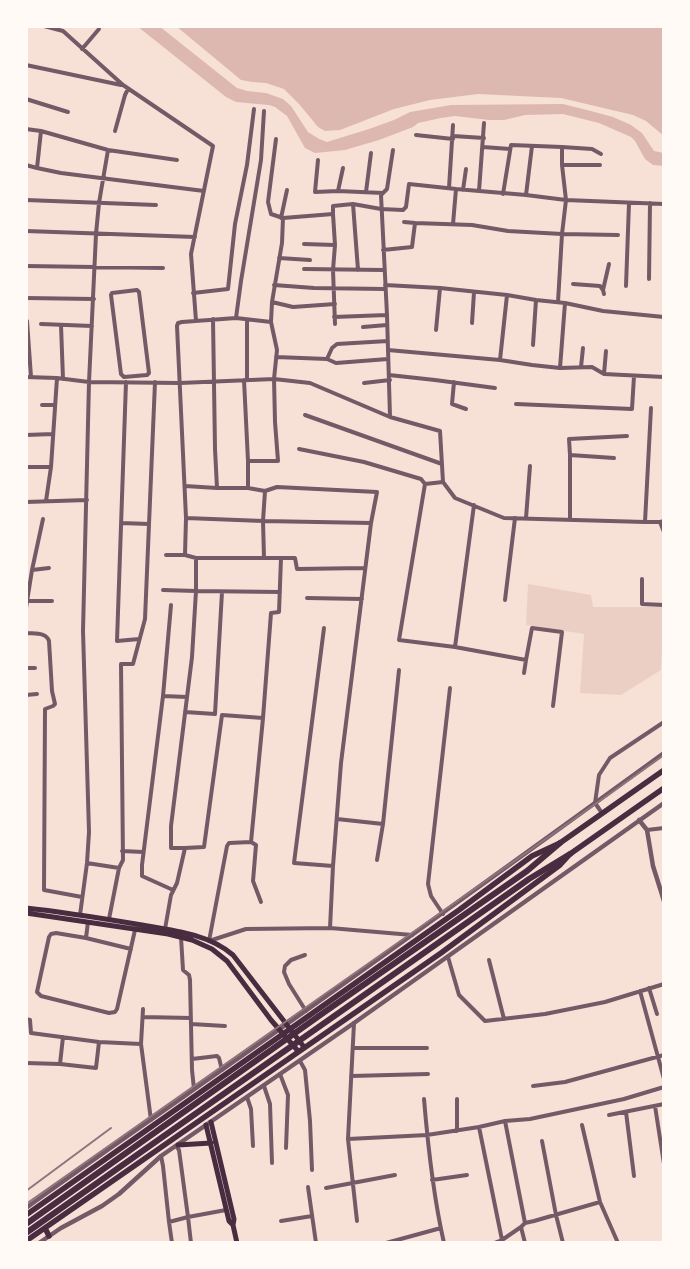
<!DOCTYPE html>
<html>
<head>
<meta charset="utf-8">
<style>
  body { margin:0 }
  #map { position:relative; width:690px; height:1269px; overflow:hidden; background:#f7e1d7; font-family:Raleway,sans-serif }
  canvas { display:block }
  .frame { position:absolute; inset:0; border:28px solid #fffaf5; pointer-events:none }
</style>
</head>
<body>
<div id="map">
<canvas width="690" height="1269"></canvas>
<div class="frame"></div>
</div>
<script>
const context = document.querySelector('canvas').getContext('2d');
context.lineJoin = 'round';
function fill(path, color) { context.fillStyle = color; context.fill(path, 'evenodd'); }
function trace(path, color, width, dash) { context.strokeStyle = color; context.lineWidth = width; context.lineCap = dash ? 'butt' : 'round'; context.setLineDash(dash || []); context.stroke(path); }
const green = new Path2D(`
  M528,584L591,595L593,607H664L661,670L621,695L580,693L584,634L526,625Z`);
const water = new Path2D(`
  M137,26H159L237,88L247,91L266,93L283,99L291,106L308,132L319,139L327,142L369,129L394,120L410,112L451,105L563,104L591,111L613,117L631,125L642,133L654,151L664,153V166L653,165L645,159L635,141L631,137L599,123L563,114L525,115L504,120H489L455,116L441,118L418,123L413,127L379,140L345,150L315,153L305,148L287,116L275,107L269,105L236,102L226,97Z
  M176,26H664V136L646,121L633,115L561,98L478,94L430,100L394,109L340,130L325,131L318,127L299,104L284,89L266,83L252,82L241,80Z`);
const minor = new Path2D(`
  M44,26L63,31L123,85L213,146L191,254L196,321
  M82,49L99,29
  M26,65L121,85
  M26,99L68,112
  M26,129L41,131L108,150L177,160
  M115,131L125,95L128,89
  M416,135L453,139
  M453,136L484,138
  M276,139L268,202L271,214L283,218
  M483,147L510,149
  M562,147L592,149L601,154
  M318,160L315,192L338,191L383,193
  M26,165L37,168L41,131
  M562,165H600
  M37,168L61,173L204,191
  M449,188L453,125
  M463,190L466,169
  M338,191L343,168
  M479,191L484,123
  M366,192L371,153
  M503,194L511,145L562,147V165L566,200L664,204
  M526,195L532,146
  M26,200L156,205
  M353,204L358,270
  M333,214L335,245L333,270L335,324
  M281,218L287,190
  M404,222L415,223
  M453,224L456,189L526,195L566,200L562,234L558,302
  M26,231L195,237
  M304,244L335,245
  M383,250L412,247L415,223L472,225L508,231L562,234L618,235
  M279,258L310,260
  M26,266L163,268
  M304,269L384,270
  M649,279L650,203
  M573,284L600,286L603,290L604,294
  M274,285L314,288L385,289
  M385,285L440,288L507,295L536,300L565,303L603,311L664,317
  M626,286L629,203
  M137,290L139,292L149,373L147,375L124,377L121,374L111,295L112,293Z
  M603,290L609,264
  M193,293L228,289L235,224L247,165L254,109
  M26,298L94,299
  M272,302L293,307L335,304
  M334,317L387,315
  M236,318L241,281L261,160L264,111
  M213,319L215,449L217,488
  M27,321L31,377
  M271,322L236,318L182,322L178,323L177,326L186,518L263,521L371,523
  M472,323L474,292
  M41,324L92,326
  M61,325L63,379
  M363,327L387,325
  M436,330L440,288
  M533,345L536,300
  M388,350L500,360L532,365L560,368L592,367L604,374L664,377
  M276,357L327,359L336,363L388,359
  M327,359L332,348L337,344L388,341
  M500,360L507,295
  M581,367L583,348
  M560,368L565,303
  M604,374L606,351
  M389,375L435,380L495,388
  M26,377L57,378L89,382L180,383L274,379L310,383L390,417L440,431L443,482L455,498L499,516L504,518L645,522H660L664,521
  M244,380L248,461V488L265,491L263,521L264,558
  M247,380V320
  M126,382L117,641L139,639
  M454,382L452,404L466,409
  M364,383L390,380
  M516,404L632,409L634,376
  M42,405H55
  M305,415L442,464
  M390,417L387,315L381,195L387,189L393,150
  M26,435L53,434
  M299,449L364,462L421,479L425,484L443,482
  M570,455L569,439L627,436
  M248,461H278L275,422L274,379L277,350L271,322L272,302L282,243L283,218L333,214V206L353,204L381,209L403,210L406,207L409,184L456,189
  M26,467H51
  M425,484L399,640L455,647L526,660L532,628L562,632L553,706
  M185,486L217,488H248
  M265,491L277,487L377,492L371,523L341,763L333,866L330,928
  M46,501L51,467L57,378
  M26,502L87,500
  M526,518L530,466
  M570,520V455L614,458
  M645,522L651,408
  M660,522L664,532
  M121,523L149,524
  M166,555H185L196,558H295L297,569L365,568
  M185,555L186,518
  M196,558V591L280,592
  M281,558L279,612L271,613L263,718L251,842L229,843L227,846L209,941L246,929L330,928L412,935
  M32,570L49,568
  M642,579V604L664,605
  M163,590L196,591L192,657L171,826V848H185
  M307,598L362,599
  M505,600L515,518
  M27,601H52
  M171,605L163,696L187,697
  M26,608L32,570L43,519
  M324,628L294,863L333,866
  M26,633C35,634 46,632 49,641L52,691L55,704L53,706L45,709L44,890L82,897
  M455,647L474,505
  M26,668H35
  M524,673L526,660
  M26,695L37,694
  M163,696L142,865V876L173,890
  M185,712L215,714
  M215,714L222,592
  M602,813L595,803L599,775L610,758L664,722
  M337,819L383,824
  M647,830L664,828
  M251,842L256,845L253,881L261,902
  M122,851L143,852
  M377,860L383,824L399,670
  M87,863L119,868
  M443,914L431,896L428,884L450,688
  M80,915L87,863L89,832L83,631L89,382L96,234L99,203L108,150
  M109,919L119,868L123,860L121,664H133L145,619L155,382
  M88,922L86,938L131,949
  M165,929L171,895L177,883L185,848L204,847L222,715L263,718
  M181,937L183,970L189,975L190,980L192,1070L194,1089
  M86,938L56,933L51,934L49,937L37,992L41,996L109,1013L115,1012L117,1009L135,930
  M305,955L291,960L285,966L284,972L289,984L306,1011
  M448,957L459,995L485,1021L545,1014L605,1002L664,984
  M489,960L504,1019
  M649,988L657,1014
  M640,991L664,1079
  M143,1009L141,1044L151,1120
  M143,1017L191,1018
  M26,1019L30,1020L31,1033L99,1042L141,1044
  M354,1023L348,1139L427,1135L479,1127L505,1121L530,1119L624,1099L664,1087
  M191,1024L225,1026
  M353,1048H427
  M192,1059L217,1056L219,1058L222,1070
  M300,1061L305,1070L310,1121L312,1170
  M26,1063L60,1064L96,1068L99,1042
  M60,1064L63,1037
  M280,1074L288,1095L286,1148
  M351,1076L428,1074
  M264,1086L270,1104L272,1163
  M533,1086L565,1082L664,1055
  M247,1097L251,1109L253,1146
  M424,1099C428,1147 433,1195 444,1243
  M457,1099V1131
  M655,1106L664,1164
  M626,1112L634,1176
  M609,1115L664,1104
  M505,1121L525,1223
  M582,1125L600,1202L618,1243
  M479,1127L502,1240L494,1243
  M348,1139L357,1221
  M542,1141L556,1215L563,1243
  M176,1146L179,1150L188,1217L226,1210
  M161,1156L163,1166L169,1222L188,1217L191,1243
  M432,1180L467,1175
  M308,1187L316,1243
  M326,1188L395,1175
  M281,1221L312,1216
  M169,1222L172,1243
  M502,1240L521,1227
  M386,1243L441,1228
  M525,1243L521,1227L525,1223L534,1221L600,1202`);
const tertiary = new Path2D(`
  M639,820L647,830L653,866L664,901
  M26,1208C85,1165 144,1125 203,1083C358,975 511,864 664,753
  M39,1243L61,1228L102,1206L119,1194L161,1156L354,1023L664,803`);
const secondary = new Path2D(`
  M26,908C63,912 100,918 136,924C170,930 207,933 233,955L304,1047
  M26,913L168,934L192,940L212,949L227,961L271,1020L298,1051
  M211,1122L234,1219L233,1225L237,1243
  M206,1125L229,1221L233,1225
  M178,1145L211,1143`);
const trunk = new Path2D(`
  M26,1215L459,910L532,856L560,843L664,770
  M45,1228L49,1236
  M26,1241L441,953L560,865L570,854L664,788`);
const motorway = new Path2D(`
  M26,1224L326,1011L527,871L560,843
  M26,1233L529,879L570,854`);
const rail = new Path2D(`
  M26,1191L111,1128
  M26,1204L594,805L664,755`);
fill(green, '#ebcfc5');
fill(water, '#dcb8b0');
trace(minor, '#755966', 4);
trace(tertiary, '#755966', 4.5);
trace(secondary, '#4a2c40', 5);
trace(trunk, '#4a2c40', 5.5);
trace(motorway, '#4a2c40', 6);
trace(rail, '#8f747c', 2);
</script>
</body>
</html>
